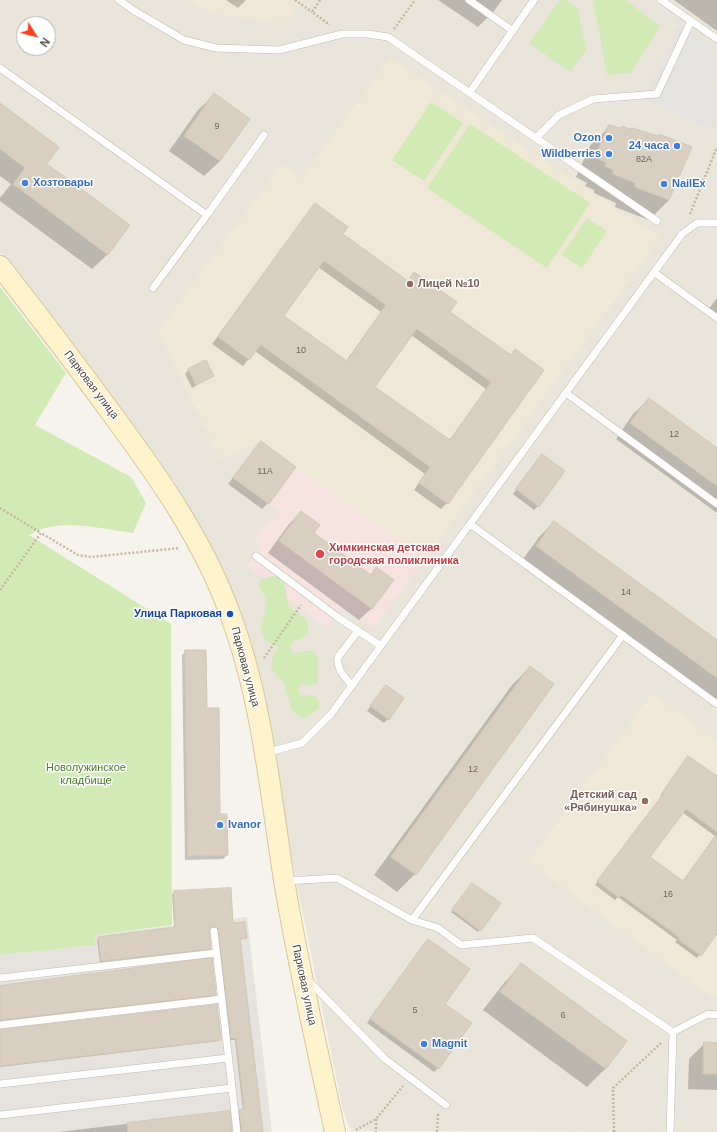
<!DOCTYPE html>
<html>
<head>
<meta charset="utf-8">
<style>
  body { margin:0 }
  #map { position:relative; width:717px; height:1132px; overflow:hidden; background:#f6f3ec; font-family:Arial,sans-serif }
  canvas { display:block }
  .north { position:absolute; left:16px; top:16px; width:40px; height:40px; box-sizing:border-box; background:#fff; border:1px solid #b7b4b0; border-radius:50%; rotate:126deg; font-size:11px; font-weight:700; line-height:16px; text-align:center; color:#4b4439 }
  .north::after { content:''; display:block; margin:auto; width:14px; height:18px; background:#fc3f1d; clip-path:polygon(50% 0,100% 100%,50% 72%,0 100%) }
</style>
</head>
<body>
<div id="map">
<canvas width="717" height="1132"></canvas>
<div class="north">N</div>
</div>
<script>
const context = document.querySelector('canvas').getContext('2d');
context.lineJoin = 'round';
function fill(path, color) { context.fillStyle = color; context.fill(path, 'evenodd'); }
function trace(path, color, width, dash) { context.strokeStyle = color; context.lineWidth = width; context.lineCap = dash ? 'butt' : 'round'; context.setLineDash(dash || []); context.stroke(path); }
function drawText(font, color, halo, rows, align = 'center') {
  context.font = font + ' Arial,sans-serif'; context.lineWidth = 3; context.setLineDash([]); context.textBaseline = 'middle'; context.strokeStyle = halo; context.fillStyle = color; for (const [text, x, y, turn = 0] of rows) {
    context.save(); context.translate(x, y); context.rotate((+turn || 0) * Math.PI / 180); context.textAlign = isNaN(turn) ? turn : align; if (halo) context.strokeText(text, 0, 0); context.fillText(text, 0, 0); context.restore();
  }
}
const residential = new Path2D(`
  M0,0H717V1132L351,1131L343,1111L299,895L282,805L273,740L255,667L149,450L0,252ZM24,24H48V48H24Z`);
const industrial = new Path2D(`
  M247,917L272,1132H0V955L95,945V935Z`);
const education = new Path2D(`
  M191,0H303L285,24L209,13Z
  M390,58L661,237L425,560L261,441L220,460L158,331L282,163L301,178Z
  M652,693L717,741V998H713L528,862Z`);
const medical = new Path2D(`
  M296,467L425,560L373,629L344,607L327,628L247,566L260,549L256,538L277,510L269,504Z`);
const green = new Path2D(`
  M560,0H566L578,8L586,50L570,72L529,43Z
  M593,0H625L660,26L631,73L607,75Z
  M431,102L463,123L424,181L392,160Z
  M470,124L590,203L547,268L427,188Z
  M587,218L607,231L582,268L562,255Z
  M0,287L66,373L35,425L131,477L146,503L133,533C101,529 58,517 29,535L171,624L172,925L95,935V945L0,955Z
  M278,575L285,585L288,605L293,611L307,620L309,632L301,639L293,641L290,648L294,653L304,651H314L318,657V683L312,686L302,684L298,688L300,696L314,695L319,702V708L304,719L292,711L284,683L271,669L273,656L278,647L265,640L261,629L267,601L259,586L261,579Z`);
const parking = new Path2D(`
  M680,24L717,51V80L714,86L717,87V120L712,130L645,99Z`);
const shadow = new Path2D(`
  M226,0H246L238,8Z
  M438,0H502L494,11L478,27Z
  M674,0H717V31Z
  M214,95L220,161L204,176L169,151L198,110Z
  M0,105L46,164L108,254L92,269L0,201V198L11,184L0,176Z
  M610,126L669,200L649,220L615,207L616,203L594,193V190L585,186L587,183L576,177L590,146Z
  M315,204L342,235L407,281L415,273L449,312L510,356L515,350L447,503L441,509L414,490L425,474L255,351L243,366L212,344ZM318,267L381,312L346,361L283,316ZM411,335L486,389L449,441L373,387Z
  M717,298V316L708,310Z
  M189,369L213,375L192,388L185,374Z
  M649,399L717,449V513L616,439L633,414Z
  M261,442L268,503L262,509L228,484Z
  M538,459V506L534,510L513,494Z
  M301,512L313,533L370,575L377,568L392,580L371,609L359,620L268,553L289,524Z
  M554,522L717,641V704L521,562L539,537Z
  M186,651L206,709L219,815L227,855L223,859L185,860L182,655Z
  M530,667L415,874L397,892L374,875L512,685Z
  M386,686L388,719L384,723L367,711Z
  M685,761L717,782V932L697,958L675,942L677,940L618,897L615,900L595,885L662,796H660ZM682,812L715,836L682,882L648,857Z
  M471,886L499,904L478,932L451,912Z
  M174,892L232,924L246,937L240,940L261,1132H240L238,1112L243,1110L235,1040H230L216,929L210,927L208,929L210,948L208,950L100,962L97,940L99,938L174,928L172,894Z
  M428,940L444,1004L438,1068L434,1072L367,1023Z
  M211,960L215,994L213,996L0,1021V986Z
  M521,965L625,1041L605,1069L587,1087L483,1010L504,983Z
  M0,1031L220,1040L219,1041L0,1067Z
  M704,1044H717V1090L688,1089L689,1059Z
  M229,1112L232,1132H58Z`);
const building = new Path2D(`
  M214,93L250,119L220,161L184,136Z
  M0,103L59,147L47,164L130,225L108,255L13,184L25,168L0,149Z
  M609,125L620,128L622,126L630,129L633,128L657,136L659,134L692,147L669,200L635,187V183L613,174V170L605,166L606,163L595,157Z
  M315,203L348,227L343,234L408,281L414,272L457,302L450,312L511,355L515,349L544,370L448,504L419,483L430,467L261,345L249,360L218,337ZM324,261L386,305L347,361L284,316ZM417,329L491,382L450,440L375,387Z
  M206,360L214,376L196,385L188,369Z
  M649,398L717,448V486L630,423Z
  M261,441L296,467L269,504L233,478Z
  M542,454L565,471L539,507L516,489Z
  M301,511L320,525L314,533L371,575L376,567L394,580L372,609L279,541Z
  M554,521L717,640V678L536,546Z
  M185,650H206L207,708H219L220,814H227L228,855L188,856Z
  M530,666L554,684L416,875L391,857Z
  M386,685L404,698L389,720L370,706Z
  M688,756L717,776V832L686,809L650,857L683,881L717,834V934L701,956L678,939L679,937L621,895L619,898L597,881L664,793L663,792Z
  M472,883L501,903L481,931L452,910Z
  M231,888L233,923L245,922L247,938L240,939L263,1132H242L239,1110L244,1109L236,1038L231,1039L218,928L213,926L209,929L211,949L101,961L98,937L175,927L174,891Z
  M428,939L470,969L445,1004L472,1023L439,1069L370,1019Z
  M212,958L216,995L0,1020V986Z
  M521,963L627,1041L606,1069L500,992Z
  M217,1005L221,1040L0,1066V1030Z
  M704,1042L717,1043V1074H703Z
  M230,1111L232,1132H128L127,1123Z`);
const path = new Path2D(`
  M295,0L312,12
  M320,0L312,12L330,25
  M394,29L415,0
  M690,214L717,147
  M0,508L41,533
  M0,590L41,533L78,555L91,557L180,548
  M264,658L301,605
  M376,1119V1132
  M356,1130L376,1119L403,1086
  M437,1132L438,1114
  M614,1132L613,1088L661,1043`);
const lane = new Path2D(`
  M119,0L133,10L184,40L216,48L279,50L342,34H368L388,37L657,221
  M469,0L513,31
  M661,0L717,39
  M0,68L207,215L264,135
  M470,92L534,0
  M536,138L559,115L593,99L657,94L691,21
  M655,273L717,318
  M153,288L207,215
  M566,393L717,504
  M470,524L717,704
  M256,556L336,616L381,646
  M352,686C345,677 336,669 338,657L358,631
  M265,753L302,743L331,714L682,234L697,223H717
  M286,881L337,878L412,920L438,928L461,945L533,938L673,1032L708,1014L717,1015
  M412,920L623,635
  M214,931L237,1132
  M0,978L216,953
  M308,980L385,1059L446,1105
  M0,1025L222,999
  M0,1084L228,1058
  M0,1115L232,1088
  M670,1132L673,1032`);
const secondary = new Path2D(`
  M0,266C39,316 77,366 115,418C160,479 204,542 230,614C262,699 270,791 284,880C298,965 317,1048 335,1132`);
const markers = [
  [609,138,4,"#3f7fe0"],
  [677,146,4,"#3f7fe0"],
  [609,154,4,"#3f7fe0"],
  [25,183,4,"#3f7fe0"],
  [664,184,4,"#3f7fe0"],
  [410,284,4,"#8d6e63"],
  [320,554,5,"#e0444e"],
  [230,614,4,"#1a4fb4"],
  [645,801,4,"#8d6e63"],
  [220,825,4,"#3f7fe0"],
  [424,1044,4,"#3f7fe0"]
];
const numberNames = [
  ["9",217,127],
  ["82А",644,160],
  ["10",301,351],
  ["12",674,435],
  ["11А",265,472],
  ["14",626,593],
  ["12",473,770],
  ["16",668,895],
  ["5",415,1011],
  ["6",563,1016]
];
const shopNames = [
  ["Ozon",601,138,"right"],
  ["24 часа",669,146,"right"],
  ["Wildberries",601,154,"right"],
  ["Хозтовары",33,183],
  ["NailEx",672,184],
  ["Ivanor",228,825],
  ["Magnit",432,1044]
];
const educationNames = [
  ["Лицей №10",418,284],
  ["Детский сад",637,795,"right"],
  ["«Рябинушка»",637,808,"right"]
];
const streetNames = [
  ["Парковая улица",91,385,53],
  ["Парковая улица",245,667,75],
  ["Парковая улица",304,985,78]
];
const healthNames = [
  ["Химкинская детская",329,548],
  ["городская поликлиника",329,561]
];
const transitNames = [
  ["Улица Парковая",222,614]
];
const parkNames = [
  ["Новолужинское",86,768],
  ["кладбище",86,781]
];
fill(residential, '#eae5da');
fill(industrial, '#e6e2dd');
fill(education, '#efe8d6');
fill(medical, '#f6e3e0');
fill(green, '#d2eab5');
fill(parking, '#e5e3e0');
fill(shadow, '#0003');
fill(building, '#d8cfc1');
trace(building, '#d3c7b4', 1);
trace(lane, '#c2bbae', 8);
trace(secondary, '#d6c79b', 22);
trace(path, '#c4b79f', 2.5, [2, 2]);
trace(lane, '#fff', 7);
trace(secondary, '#fff3cd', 20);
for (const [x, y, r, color] of markers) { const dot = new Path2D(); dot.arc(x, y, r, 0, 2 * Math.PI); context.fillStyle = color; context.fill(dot); trace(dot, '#fff', 1.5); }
drawText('9px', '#6e675b', null, numberNames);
drawText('bold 11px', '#366cbe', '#fff', shopNames, 'left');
drawText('bold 11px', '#785e54', '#fff', educationNames, 'left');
drawText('11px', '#4b4439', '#fff', streetNames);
drawText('bold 11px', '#be3a42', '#fff', healthNames, 'left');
drawText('bold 11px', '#164399', '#fff', transitNames, 'right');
drawText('11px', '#4a7f2a', '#fff', parkNames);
</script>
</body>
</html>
